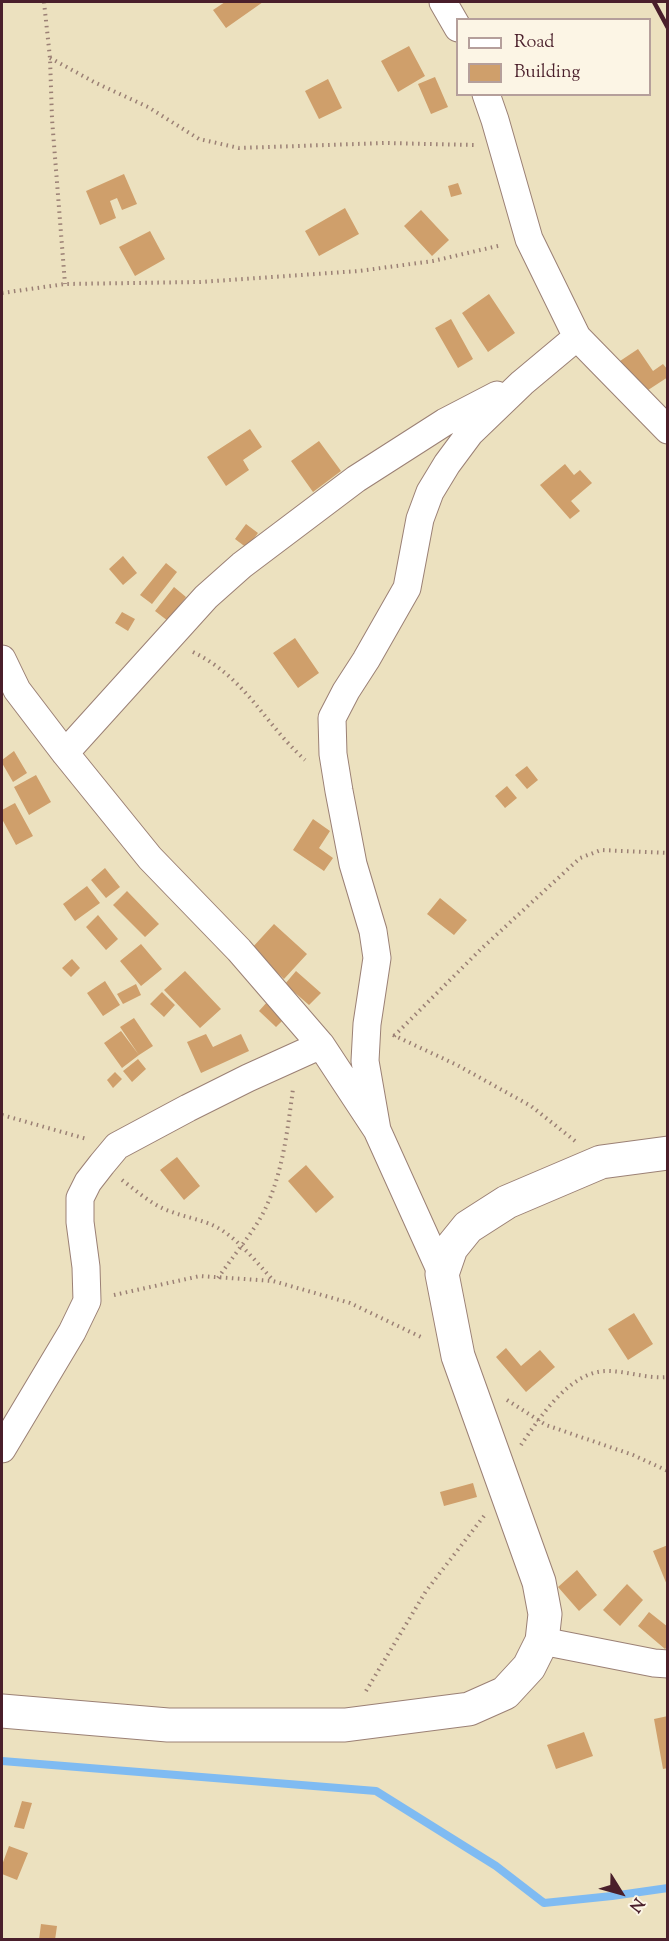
<!DOCTYPE html>
<html>
<head>
<meta charset="utf-8">
<style>
  body { margin:0 }
  #map { position:relative; width:669px; height:1941px; overflow:hidden; background:#ece1bf; font-family:"Sorts Mill Goudy",serif }
  canvas { display:block }
  .frame { position:absolute; inset:0; border:3px solid #4a1f2b; pointer-events:none }
  .legend { position:absolute; left:456px; top:18px; width:195px; height:78px; box-sizing:border-box; background:#fcf5e5; border:2px solid #b59f9b; margin:0; padding:8px 10px; list-style:none; font-size:18px; color:#4a1f2b }
  .legend li { display:flex; align-items:center; gap:12px; height:30px }
  .legend b { width:30px; border:2px solid #b59f9b }
  .north { position:absolute; left:591px; top:1863px; width:60px; height:60px; -webkit-text-stroke:4px #fcf5e5; paint-order:stroke; rotate:127deg; font-size:16px; font-weight:700; line-height:24px; text-align:center; color:#4a1f2b }
  .north::after { content:''; display:block; margin:auto; width:21px; height:27px; background:#4a1f2b; clip-path:polygon(50% 0,100% 100%,50% 72%,0 100%) }
</style>
</head>
<body>
<div id="map">
<canvas width="669" height="1941"></canvas>
<div class="frame"></div>
<ul class="legend">
<li><b style="height:8px;background:#fff"></b>Road</li>
<li><b style="height:16px;background:#cf9f6b"></b>Building</li>
</ul>
<div class="north">N</div>
</div>
<script>
const context = document.querySelector('canvas').getContext('2d');
context.lineJoin = 'round';
function trace(path, color, width, dash) { context.strokeStyle = color; context.lineWidth = width; context.lineCap = dash ? 'butt' : 'round'; context.setLineDash(dash || []); context.stroke(path); }
function fill(path, color) { context.fillStyle = color; context.fill(path, 'evenodd'); }
const stream = new Path2D(`
  M2,1761L376,1791L496,1866L544,1903L612,1896L668,1888`);
const building = new Path2D(`
  M225,2H263L226,28L213,10Z
  M409,46L425,76L398,92L381,61Z
  M435,77L448,107L431,114L418,84Z
  M328,79L342,108L319,119L305,91Z
  M124,174L137,204L122,210L117,198L110,201L116,218L100,225L86,191Z
  M458,183L462,194L451,197L448,186Z
  M345,208L359,234L319,256L305,231Z
  M421,210L449,240L432,256L404,226Z
  M150,231L165,259L135,276L119,247Z
  M489,294L515,333L488,352L462,313Z
  M451,319L473,359L458,368L435,328Z
  M638,349L653,371L663,364L668,370V377L642,394L620,361Z
  M250,429L262,447L243,460L249,470L226,486L207,457Z
  M319,441L341,471L313,492L291,461Z
  M565,464L574,475L580,470L592,483L571,501L580,511L570,519L540,485Z
  M246,524L258,533L247,548L235,539Z
  M123,556L137,573L123,585L109,569Z
  M166,563L177,572L152,604L140,595Z
  M174,587L186,597L168,621L155,611Z
  M122,612L135,619L128,631L115,623Z
  M295,638L319,673L298,688L273,653Z
  M14,751L27,773L13,782L2,763V760Z
  M527,766L538,780L527,789L515,775Z
  M36,775L51,802L29,815L14,787Z
  M507,786L517,798L505,808L495,796Z
  M15,803L33,836L16,845L2,819V810Z
  M313,819L330,831L319,848L333,858L324,871L293,850Z
  M105,868L120,887L106,898L91,880Z
  M87,886L100,903L75,921L63,904Z
  M127,891L159,924L145,937L113,905Z
  M440,898L467,920L454,935L427,914Z
  M98,915L118,939L106,950L86,927Z
  M274,924L307,954L284,979L251,949Z
  M141,944L162,969L141,986L120,961Z
  M72,959L80,968L71,977L62,968Z
  M185,971L221,1009L200,1028L164,990Z
  M296,971L321,993L309,1005L285,984Z
  M105,981L120,1005L103,1016L87,993Z
  M136,984L141,995L123,1004L117,994Z
  M162,992L175,1005L164,1017L150,1004Z
  M268,1001L286,1017L276,1027L259,1011Z
  M134,1018L153,1046L139,1055L120,1027Z
  M121,1031L139,1055L122,1068L104,1043Z
  M206,1034L213,1047L241,1034L249,1051L201,1073L187,1042Z
  M138,1059L146,1069L132,1082L123,1071Z
  M115,1072L122,1079L113,1088L107,1080Z
  M177,1157L200,1186L184,1200L160,1170Z
  M306,1165L334,1197L316,1213L288,1181Z
  M634,1313L653,1344L628,1360L608,1329Z
  M506,1348L521,1366L540,1350L555,1367L526,1392L496,1357Z
  M473,1483L477,1497L444,1506L440,1492Z
  M668,1545V1585H667L653,1551Z
  M577,1570L597,1595L579,1611L558,1587Z
  M627,1584L643,1600L620,1626L603,1610Z
  M649,1612L668,1627V1646L665,1649L638,1626Z
  M668,1716V1768L663,1769L654,1719Z
  M584,1732L593,1756L556,1769L547,1745Z
  M22,1801L32,1803L24,1829L14,1827Z
  M9,1846L28,1853L17,1880L2,1874V1865Z
  M41,1924L57,1926L55,1940H39Z`);
const path = new Path2D(`
  M44,2L50,58L52,119L65,284
  M50,58L96,83L148,107L199,139L239,148L385,143L474,145
  M2,293L65,284L200,282L359,271L433,261L502,245
  M193,652C246,678 264,723 305,760
  M393,1035L457,1065L531,1106L575,1141
  M394,1036L481,949L580,858L601,850L668,853
  M2,1115L87,1139
  M122,1180C138,1192 153,1206 172,1212C188,1218 205,1220 220,1229C241,1242 256,1262 273,1280
  M218,1278C231,1259 246,1241 258,1222C282,1183 287,1133 293,1089
  M114,1295L200,1276L273,1281L350,1303L423,1338
  M507,1400L546,1425L633,1455L668,1471
  M521,1445C540,1417 570,1371 607,1371C627,1371 647,1379 668,1377
  M366,1691L426,1591L484,1516`);
const minor = new Path2D(`
  M443,2L458,28
  M486,94L495,120L529,239L577,337L668,430
  M2,659L17,690L65,753L150,858L239,950L321,1045L377,1130L442,1274
  M65,753L206,597L242,565L356,479L445,422L497,395
  M377,1130L365,1061L367,1024L377,958L373,931L353,864L339,791L333,754L332,718L346,691L366,660L407,588L420,519L430,492L447,464L470,433L522,383L577,337
  M2,1449L72,1332L87,1301L86,1267L80,1222V1198L88,1182L102,1164L117,1146L188,1108L248,1078L321,1045
  M542,1641L654,1663L668,1664`);
const tertiary = new Path2D(`
  M2,1711L168,1725H345L469,1709L505,1693L529,1667L542,1641L545,1614L539,1582L458,1356L442,1274L451,1248L468,1227L507,1202L601,1162L668,1153`);
const rail = new Path2D(`
  M654,2L668,28`);
trace(stream, '#7fbbf2', 8);
fill(building, '#cf9f6b');
trace(minor, '#9b8075', 29);
trace(tertiary, '#9b8075', 35);
trace(path, '#9b8075', 4, [1.5, 4.5]);
trace(minor, '#fff', 27);
trace(tertiary, '#fff', 33);
trace(rail, '#4a1f2b', 4.5);
</script>
</body>
</html>
